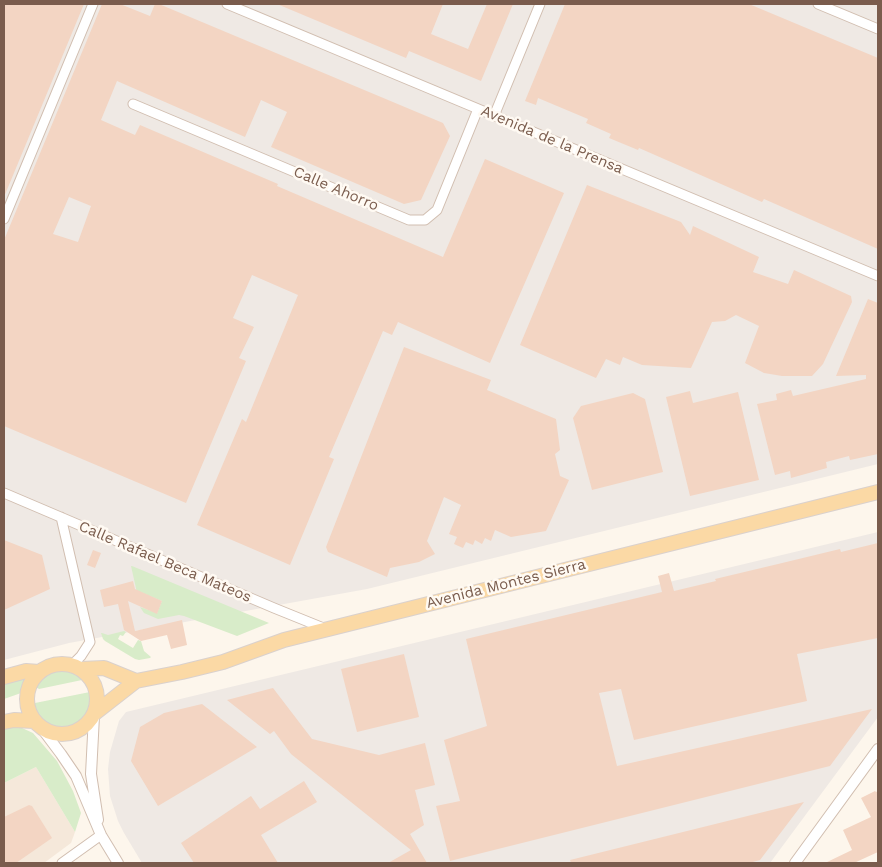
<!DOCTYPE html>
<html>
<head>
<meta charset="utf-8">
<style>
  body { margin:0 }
  #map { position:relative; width:882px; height:867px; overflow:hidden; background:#fdf6ec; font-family:"Work Sans",sans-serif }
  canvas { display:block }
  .frame { position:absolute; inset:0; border:5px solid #7a5c4d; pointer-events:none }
</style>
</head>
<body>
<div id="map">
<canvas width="882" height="867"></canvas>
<div class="frame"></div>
</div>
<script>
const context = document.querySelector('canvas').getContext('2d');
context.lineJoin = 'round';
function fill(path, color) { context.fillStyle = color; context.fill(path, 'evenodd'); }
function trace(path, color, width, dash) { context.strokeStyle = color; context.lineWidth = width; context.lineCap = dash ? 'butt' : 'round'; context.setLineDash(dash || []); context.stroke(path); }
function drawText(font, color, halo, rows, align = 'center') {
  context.font = font + ' "Work Sans",sans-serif'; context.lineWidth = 5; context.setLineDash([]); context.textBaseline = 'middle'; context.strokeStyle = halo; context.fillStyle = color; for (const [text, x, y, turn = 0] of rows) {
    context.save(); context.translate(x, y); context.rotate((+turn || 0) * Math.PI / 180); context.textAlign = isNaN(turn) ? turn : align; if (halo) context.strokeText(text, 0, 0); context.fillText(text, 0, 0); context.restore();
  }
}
const residential = new Path2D(`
  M36,767L75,832L71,843L44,863H4V783Z`);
const industrial = new Path2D(`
  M4,4H878V464L367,589L69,643L4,660Z
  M878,532V717L770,863H142L124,833L118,821L110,796L108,769L110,752L119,721L126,712Z`);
const green = new Path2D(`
  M131,566H132L269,623L237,636L184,616L179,615L158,619L144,613L140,607L157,613L162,601L145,594L140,606Z
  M124,631L126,632L123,636L120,635L118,639L133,648L138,640L141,641L144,651L151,657L150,658L139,660L135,659L105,641L103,639L101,633H102L108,635Z
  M67,670L77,674L83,678L82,680L39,689L36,687C45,674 51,670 67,670Z
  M26,678L21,693L4,699V682Z
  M90,692C99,727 46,744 34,704L35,703Z
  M7,728H22L33,733L57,761L73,791L81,813L75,832L36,767L4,783V730Z`);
const building = new Path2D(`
  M4,4H84L4,197Z
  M102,4H120L150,16L155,4H159L443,123L450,136L421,200L404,204L271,147L287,112L261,100L245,137L117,81L101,120L135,135L140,125L278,184L277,186L443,257L485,159L564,193L490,363L398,322L392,335L383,331L329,457L334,459L290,565L197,525L242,419L246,422L298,295L252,275L233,318L254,327L239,358L246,361L186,503L4,426V240ZM69,197L91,206L78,242L53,234Z
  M277,4H443L431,34L468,49L487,4H513L481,81L409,51L406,58Z
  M565,4H749L878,58V249L764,199L762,202L639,148L638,150L609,138L611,134L586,123L588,119L538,98L536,105L525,101Z
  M587,185L681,222L690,235L693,226L759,257L753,272L788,284L794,270L851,296L852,302L823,364L812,376H782L764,373L745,363L759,326L736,315L725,321L712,322L691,368L642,365L623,357L620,365L606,359L596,378L520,345Z
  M868,299L878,303V454L850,460L849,456L826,462L827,468L791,478L790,471L775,475L757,404L777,400L776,394L791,390L793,396L866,379V375L836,376Z
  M404,347L491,380L487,390L556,419L560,450L555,454L560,476L569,480L546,531L511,537L495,530L491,541L485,538L482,544L475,540L473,545L466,542L463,548L454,544L457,537L449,534L461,505L444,497L427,541L435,554L419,562L390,568L387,577L328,552L326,547Z
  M690,391L693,403L738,392L759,480L690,496L666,397Z
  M633,393L645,399L663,472L592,490L573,418L581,406Z
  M4,540L42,555L50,589L4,610Z
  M878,543V638L797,654L807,701L634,740L621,689L599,693L617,766L872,709L830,766L450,861L436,806L460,801L444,740L487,726L466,639L662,592L658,576L669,573L674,591L716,581L715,579L778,564L840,549L841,552Z
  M93,550L101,553L95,568L87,565Z
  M133,581L135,589L162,601L157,614L128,601L135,631L182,620L187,645L171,649L167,635L141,641L124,630L118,604L104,607L100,590Z
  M404,654L419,717L357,732L341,669Z
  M273,688L312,739L379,755L425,743L435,785L415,790L424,825L410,834L427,863H388L411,850L291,754L274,731L270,734L227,700Z
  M202,704L257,747L158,806L131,761L140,727L164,713Z
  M304,781L317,802L261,835L278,863H194L181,843L251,796L260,809Z
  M875,791L876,792L878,791V852L854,863H825L852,850L843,830L871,817L861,798Z
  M804,802L760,860L749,863H571L570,860Z
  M29,805L32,806L52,838L16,863H4V817Z`);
const minor = new Path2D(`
  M227,4L878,276
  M818,4L878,29
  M133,104L409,220H425L437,210L478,109
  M494,116L540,4
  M4,219L93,4
  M4,493L274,608L326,629
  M61,517L90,642L81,656L72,665
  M62,863L101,835`);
const tertiary = new Path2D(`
  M94,716L91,774L98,820
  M40,726L61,754L76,776L101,835L118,863
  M795,863L878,749`);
const primary = new Path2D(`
  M27 699a35 35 0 1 1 70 0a35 35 0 1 1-70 0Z
  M81,669L104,668L136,681
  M4,677L26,671L39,672
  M95,713L136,681L182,672L223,662L284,640L878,492
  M4,722L14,720L34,721`);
const streetNames = [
  ["Avenida de la Prensa",552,140,23],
  ["Calle Ahorro",336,189,23],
  ["Calle Rafael Beca Mateos",165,562,23],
  ["Avenida Montes Sierra",506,584,-14]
];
fill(residential, '#f5e8da');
fill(industrial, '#efe9e4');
fill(green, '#d8ecc9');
fill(building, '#f3d5c3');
trace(minor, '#d1beb0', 11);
trace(tertiary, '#d1beb0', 12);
trace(primary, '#dad1cd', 16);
trace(minor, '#fff', 9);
trace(tertiary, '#fff', 10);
trace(primary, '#fbd9a5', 14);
drawText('15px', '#7a5c4d', '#fffaf3', streetNames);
</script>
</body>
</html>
